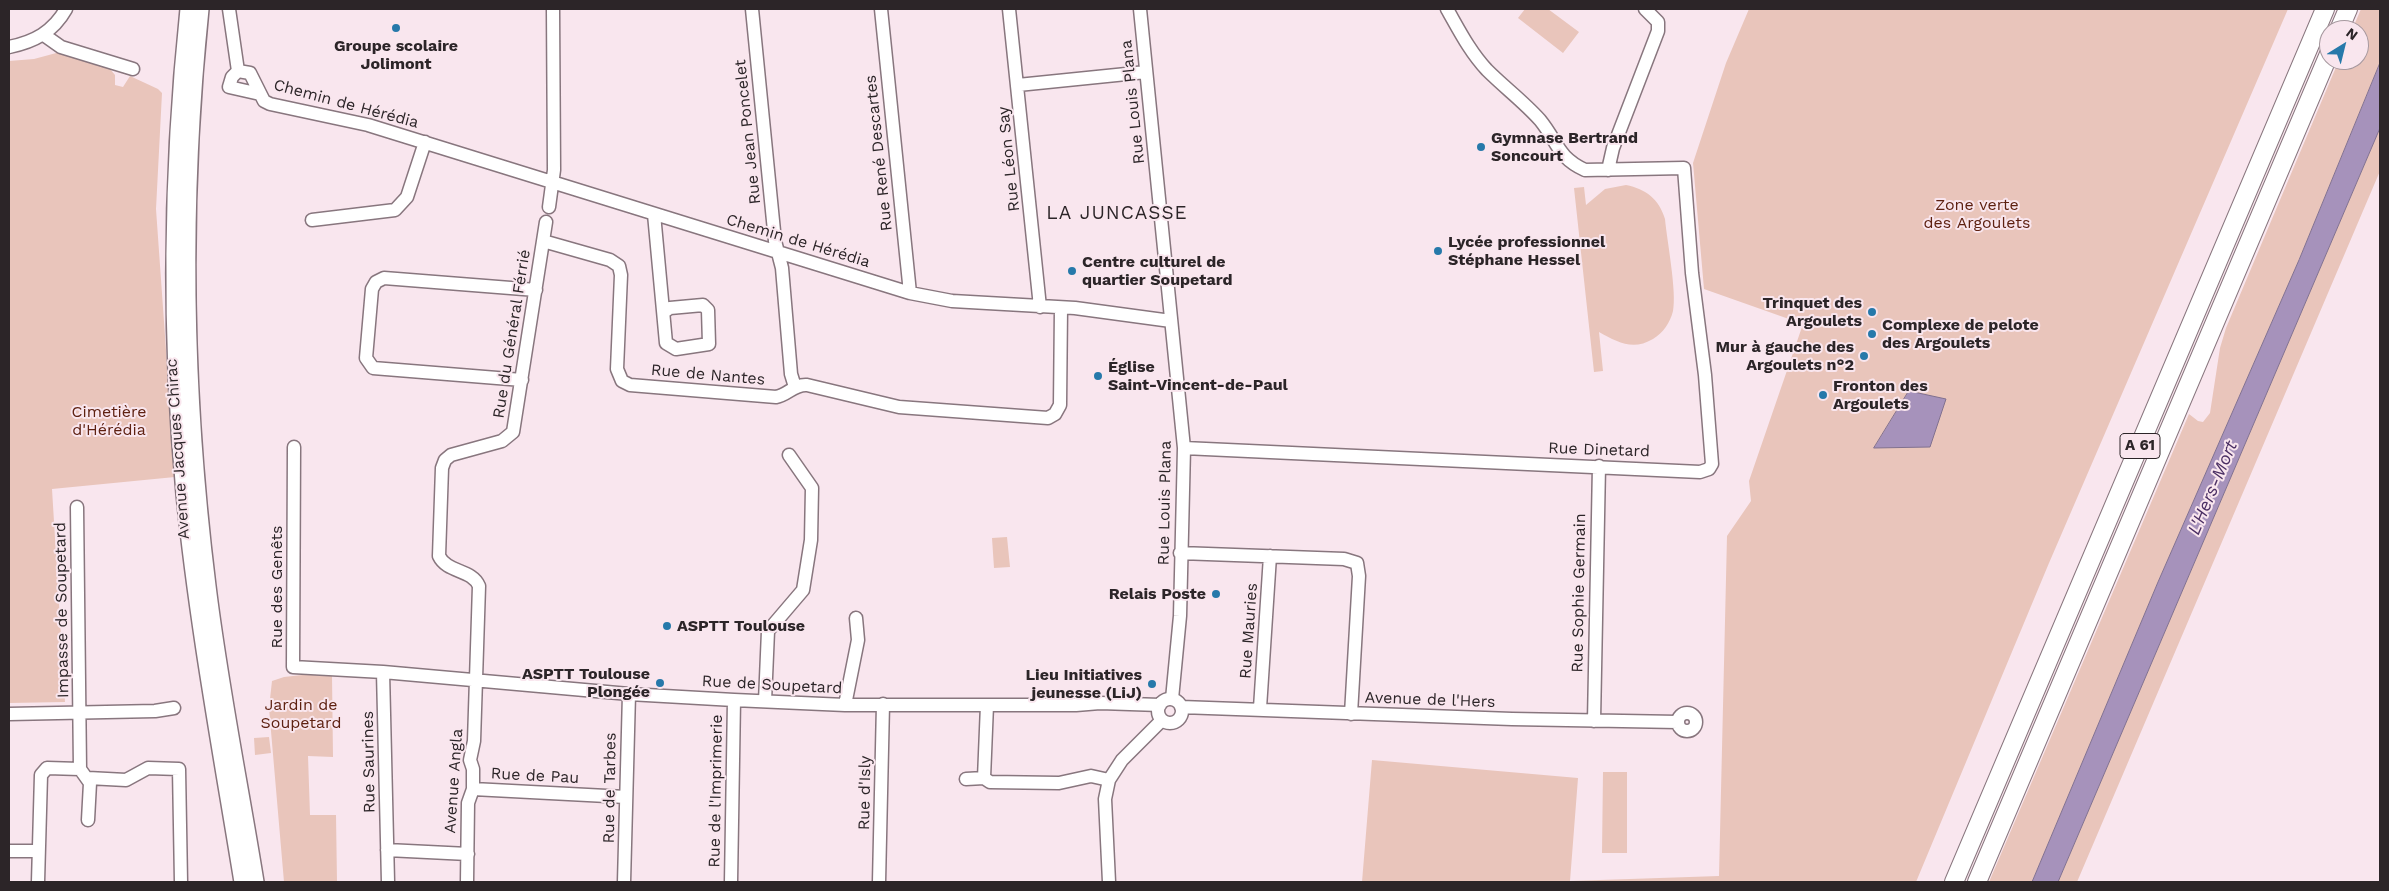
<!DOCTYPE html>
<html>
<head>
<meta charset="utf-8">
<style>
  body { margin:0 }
  #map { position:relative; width:2389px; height:891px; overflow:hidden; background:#f9e6ee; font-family:"Work Sans",sans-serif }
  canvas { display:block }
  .frame { position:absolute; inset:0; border:10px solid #2c2528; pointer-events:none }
  .north { position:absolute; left:2319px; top:20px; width:50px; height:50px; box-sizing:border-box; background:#f9e6ee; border:1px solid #a7999f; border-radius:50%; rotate:36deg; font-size:14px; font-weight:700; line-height:20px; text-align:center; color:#2c2528 }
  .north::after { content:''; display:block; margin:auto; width:18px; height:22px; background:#2679aa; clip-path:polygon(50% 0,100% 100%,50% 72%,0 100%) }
</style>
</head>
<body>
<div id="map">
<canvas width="2389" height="891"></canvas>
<div class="frame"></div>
<div class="north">N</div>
</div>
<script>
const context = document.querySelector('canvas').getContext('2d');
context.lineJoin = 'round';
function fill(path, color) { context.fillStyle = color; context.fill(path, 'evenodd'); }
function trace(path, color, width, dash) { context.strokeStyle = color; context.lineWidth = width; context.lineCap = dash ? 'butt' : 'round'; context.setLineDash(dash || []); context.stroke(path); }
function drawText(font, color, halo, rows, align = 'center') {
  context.font = font + ' "Work Sans",sans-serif'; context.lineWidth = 4; context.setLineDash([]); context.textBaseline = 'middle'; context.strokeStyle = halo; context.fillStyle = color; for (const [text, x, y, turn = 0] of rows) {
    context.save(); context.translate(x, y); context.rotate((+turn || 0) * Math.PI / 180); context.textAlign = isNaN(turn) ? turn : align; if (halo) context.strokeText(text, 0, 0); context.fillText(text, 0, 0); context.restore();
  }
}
const green = new Path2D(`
  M1525,9H1548L1579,32L1563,53L1518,18Z
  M1749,9H2288L2049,563L1916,882H1362L1372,760L1578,778L1570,881L1719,876L1727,536L1751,501L1749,481L1803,324L1704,289L1693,163L1726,63Z
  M2361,9H2380V63L2299,260L2158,582L2032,882H1989L2189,414L2198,421L2203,422L2210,413L2220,348L2226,328L2339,60H2359V30H2352Z
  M60,52L110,69L115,75V85L123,87L130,76L158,89L162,93L156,209L175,477L52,489L65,702L9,703V61L34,59Z
  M2380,128V171L2077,882H2058Z
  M1626,185C1646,189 1659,199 1665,219C1667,241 1677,292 1673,311C1670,323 1663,333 1653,339C1633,351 1617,342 1599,332L1603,371L1594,372L1574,188L1584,187L1586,205L1605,189Z
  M1007,537L1010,567L994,568L992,538Z
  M311,674L332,676L333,757L308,756L310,815H336L337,882H284L269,708L272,681L284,677Z
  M269,737L271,753L255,755L254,738Z
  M1603,772H1627V853H1602Z`);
const water = new Path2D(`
  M2380,63V128L2058,882H2032L2158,582L2299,260Z
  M1909,391L1946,399L1930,447L1874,448Z`);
const minor = new Path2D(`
  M229,9L238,71
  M752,9L775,241L782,268L791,374L795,387
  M881,9L910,293
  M1009,9L1040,307
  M1140,9L1184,448L1180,616L1172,699
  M44,35L61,47L133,69
  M9,47C34,42 53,32 66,9
  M1018,85L1146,72
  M260,94L229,87L232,77L238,71L250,73L264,101L270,104L368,125L910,293L952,301L1075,308L1171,321
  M1608,170L1613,148L1658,31V22L1645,9
  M549,207L554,170L553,9
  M654,214L666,343L676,349L709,344L708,310L703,305L670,308L664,312
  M312,220L395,210L407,197L425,142
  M543,241L610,260L619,266L621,275L617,369L622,381L630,385L776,397C788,395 794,384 807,385L899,407L1048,418L1055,414L1060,405L1061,308
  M522,380L373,368L366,358L372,289L376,282L384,278L536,290
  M294,447L293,667L383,672L629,694L734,700L845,705H1076L1100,703L1160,705
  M1184,448L1700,472L1709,469L1712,464L1705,375L1692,273L1684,168L1585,170C1557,157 1558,142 1540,120C1524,102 1504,87 1487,70C1470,52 1459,30 1447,9
  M77,507L80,769L90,783L88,820
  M1180,553L1344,559L1357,563L1359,576L1351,714
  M383,672L388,882
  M1158 711a12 12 0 1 1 24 0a12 12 0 1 1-24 0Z
  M765,701L768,631L803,590L811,540L812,488L789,455
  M845,705L858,640L856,618
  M1181,707L1512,719L1678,722
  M1260,708L1270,556
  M1678 722a9 9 0 1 1 18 0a9 9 0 1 1-18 0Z
  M9,714L155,711L174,708
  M1594,721L1599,466
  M88,778L126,780L148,768L179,769L181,882
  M984,778L987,705
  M966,779L984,778L990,782L1059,783L1091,776L1109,780
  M473,789L626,797
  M387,850L468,854
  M9,851H38
  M38,882L41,775L47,768L80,769
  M467,882L468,803L473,789V769L470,760L474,741L479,586C472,569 447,573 439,556L442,468L445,460L451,455L502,441L513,432L546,222
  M624,882L629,694
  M731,882L734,700
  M879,882L883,704
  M1109,882L1105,799L1109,780L1122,760L1162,720`);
const major = new Path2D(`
  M188,9C171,170 169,332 184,494C197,624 221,753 242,882
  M201,9C181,201 184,394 208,586C220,685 240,783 256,882`);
const highway = new Path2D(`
  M2339,30L2348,9
  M1954,882L2325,9
  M1977,882L2329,54`);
const markers = [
  [396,28,5,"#2679aa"],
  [1481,147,5,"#2679aa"],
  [1438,251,5,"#2679aa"],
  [1072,271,5,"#2679aa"],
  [1872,312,5,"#2679aa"],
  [1872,334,5,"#2679aa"],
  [1864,356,5,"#2679aa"],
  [1098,376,5,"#2679aa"],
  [1823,395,5,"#2679aa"],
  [1216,594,5,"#2679aa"],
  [667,626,5,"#2679aa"],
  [660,683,5,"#2679aa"],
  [1152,684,5,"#2679aa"]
];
const shields = [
  [2140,446,40]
];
const shieldNames = [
  ["A 61",2140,446]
];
const poiNames = [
  ["Groupe scolaire",396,46,"center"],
  ["Jolimont",396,64,"center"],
  ["Gymnase Bertrand",1491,138],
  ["Soncourt",1491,156],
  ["Lycée professionnel",1448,242],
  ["Stéphane Hessel",1448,260],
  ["Centre culturel de",1082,262],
  ["quartier Soupetard",1082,280],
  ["Trinquet des",1862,303,"right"],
  ["Argoulets",1862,321,"right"],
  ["Complexe de pelote",1882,325],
  ["des Argoulets",1882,343],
  ["Mur à gauche des",1854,347,"right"],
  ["Argoulets n°2",1854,365,"right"],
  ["Église",1108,367],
  ["Saint-Vincent-de-Paul",1108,385],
  ["Fronton des",1833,386],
  ["Argoulets",1833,404],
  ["Relais Poste",1206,594,"right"],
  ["ASPTT Toulouse",677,626],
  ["ASPTT Toulouse",650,674,"right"],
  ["Plongée",650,692,"right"],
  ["Lieu Initiatives",1142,675,"right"],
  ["jeunesse (LiJ)",1142,693,"right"]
];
const streetNames = [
  ["Rue Louis Plana",1133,102,-96],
  ["Chemin de Hérédia",346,104,15],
  ["Rue Jean Poncelet",748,132,-96],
  ["Rue René Descartes",879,153,-96],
  ["Rue Léon Say",1009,159,-96],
  ["Chemin de Hérédia",798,241,17],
  ["Rue du Général Férrié",512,334,-81],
  ["Rue de Nantes",708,375,5],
  ["Avenue Jacques Chirac",178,449,-94],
  ["Rue Dinetard",1599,450,2],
  ["Rue Louis Plana",1165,503,-89],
  ["Rue des Genêts",277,587,-90],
  ["Rue Sophie Germain",1579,593,-89],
  ["Impasse de Soupetard",62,610,-91],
  ["Rue Mauries",1249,631,-86],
  ["Rue de Soupetard",772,685,3],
  ["Avenue de l'Hers",1430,700,2],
  ["Rue Saurines",369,762,-91],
  ["Rue de Pau",535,776,3],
  ["Avenue Angla",454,781,-86],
  ["Rue de Tarbes",610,788,-89],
  ["Rue de l'Imprimerie",716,791,-89],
  ["Rue d'Isly",865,793,-89]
];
const parkNames = [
  ["Zone verte",1977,205],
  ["des Argoulets",1977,223],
  ["Cimetière",109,412],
  ["d'Hérédia",109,430],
  ["Jardin de",301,705],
  ["Soupetard",301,723]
];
const waterNames = [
  ["L'Hers-Mort",2213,488,-67]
];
const quarterNames = [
  ["LA JUNCASSE",1117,213]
];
fill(green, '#e9c5bb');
fill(water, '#a692bb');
trace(water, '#81718f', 1);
trace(minor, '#88767e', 15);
trace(major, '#88767e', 18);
trace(highway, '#88767e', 20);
trace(minor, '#fff', 12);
trace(major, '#fff', 15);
trace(highway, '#fff', 18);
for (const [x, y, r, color] of markers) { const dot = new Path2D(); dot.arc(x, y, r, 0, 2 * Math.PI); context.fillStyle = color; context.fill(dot); trace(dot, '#f9e6ee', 2); }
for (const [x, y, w] of shields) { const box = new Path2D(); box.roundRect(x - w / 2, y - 12.5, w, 25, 4); context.fillStyle = '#f9e6ee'; context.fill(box); trace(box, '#2c2528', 1); }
drawText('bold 15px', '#2c2528', null, shieldNames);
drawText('bold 16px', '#2c2528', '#f9e6ee', poiNames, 'left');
drawText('16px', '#2c2528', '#f9e6ee', streetNames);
drawText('16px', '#5e2111', '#f9e6ee', parkNames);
drawText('italic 18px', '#4b2f64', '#f9e6ee', waterNames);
context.letterSpacing = '1px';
drawText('19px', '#2c2528', '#f9e6ee', quarterNames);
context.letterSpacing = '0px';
</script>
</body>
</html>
